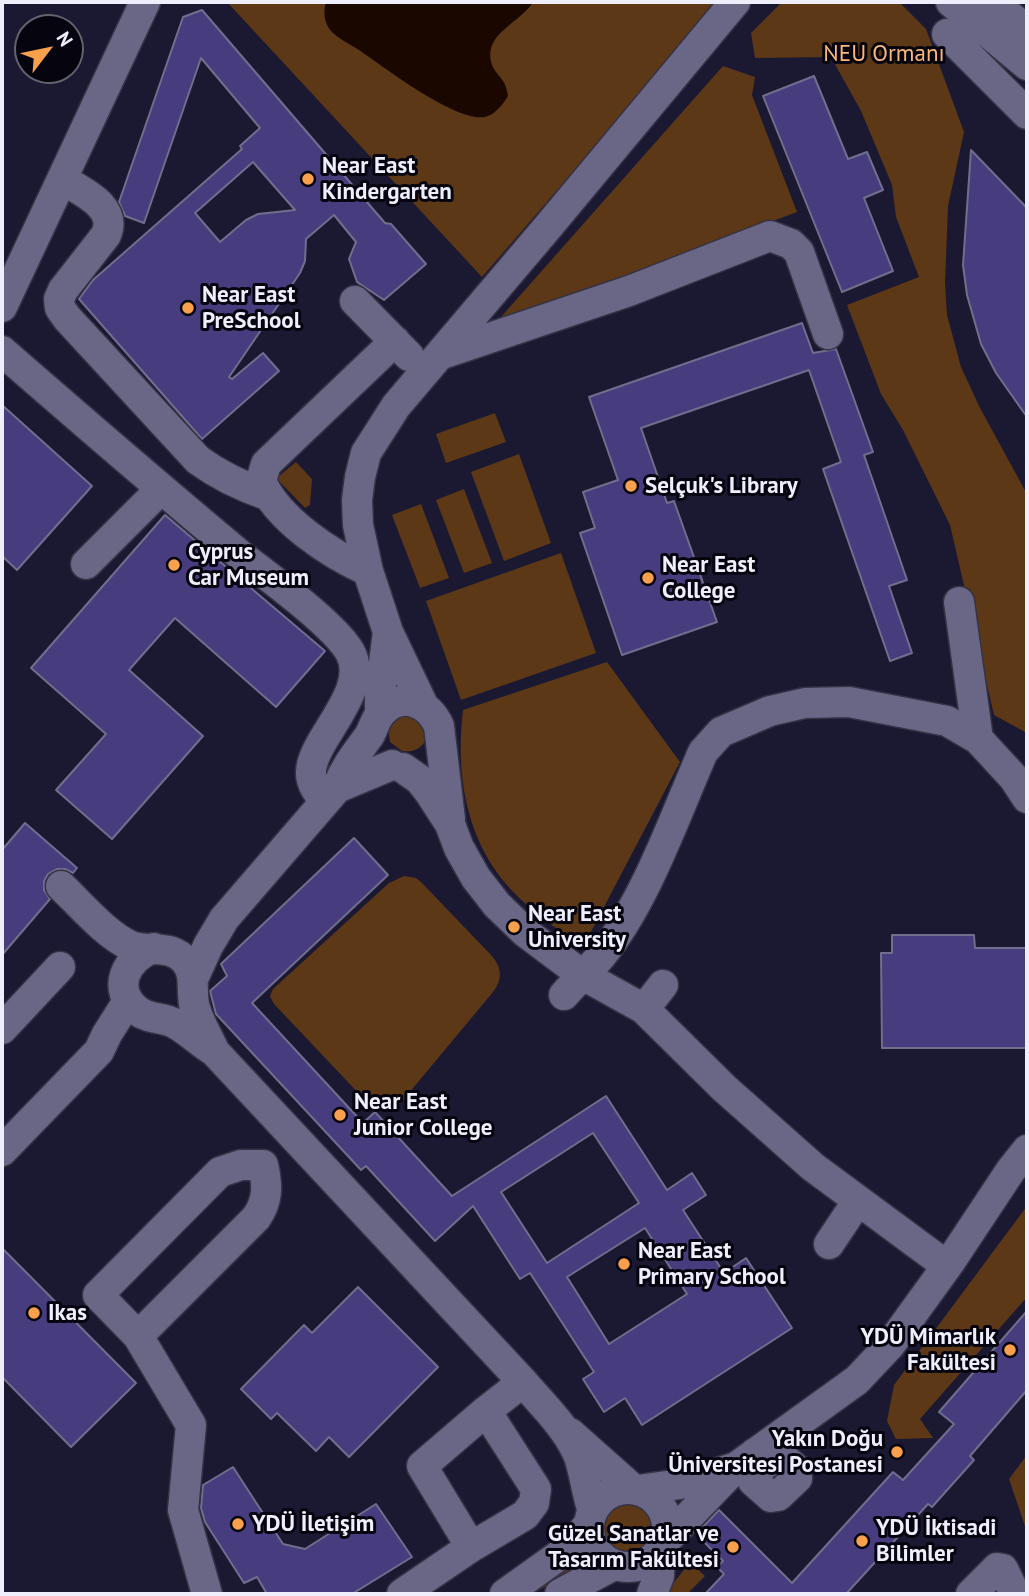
<!DOCTYPE html>
<html>
<head>
<meta charset="utf-8">
<style>
  body { margin:0 }
  #map { position:relative; width:1029px; height:1596px; overflow:hidden; background:#1b1831; font-family:"PT Sans",sans-serif }
  canvas { display:block }
  .frame { position:absolute; inset:0; border:4px solid #efeefd; pointer-events:none }
  .north { position:absolute; left:14px; top:14px; width:70px; height:70px; box-sizing:border-box; background:#06050f; border:2px solid #63626e; border-radius:50%; rotate:58deg; font-size:19px; font-weight:700; line-height:28px; text-align:center; color:#efeefd }
  .north::after { content:''; display:block; margin:auto; width:24px; height:32px; background:#f9a04d; clip-path:polygon(50% 0,100% 100%,50% 72%,0 100%) }
</style>
</head>
<body>
<div id="map">
<canvas width="1029" height="1596"></canvas>
<div class="frame"></div>
<div class="north">N</div>
</div>
<script>
const context = document.querySelector('canvas').getContext('2d');
context.lineJoin = 'round';
function fill(path, color) { context.fillStyle = color; context.fill(path, 'evenodd'); }
function trace(path, color, width, dash) { context.strokeStyle = color; context.lineWidth = width; context.lineCap = dash ? 'butt' : 'round'; context.setLineDash(dash || []); context.stroke(path); }
function drawText(font, color, halo, rows, align = 'center') {
  context.font = font + ' "PT Sans",sans-serif'; context.lineWidth = 6; context.setLineDash([]); context.textBaseline = 'middle'; context.strokeStyle = halo; context.fillStyle = color; for (const [text, x, y, turn = 0] of rows) {
    context.save(); context.translate(x, y); context.rotate((+turn || 0) * Math.PI / 180); context.textAlign = isNaN(turn) ? turn : align; if (halo) context.strokeText(text, 0, 0); context.fillText(text, 0, 0); context.restore();
  }
}
const green = new Path2D(`
  M227,2H720L482,277Z
  M782,2H899L926,29L964,132L948,206L945,283L947,315L961,367L980,408L1027,494V733L994,715L950,525L903,430L881,394L847,305L919,277L896,217L892,185L861,111L831,57L755,58L751,33Z
  M723,66L755,77L752,95L797,212L493,326Z
  M495,413L506,442L446,463L436,434Z
  M519,454L551,543L504,561L471,472Z
  M296,462L312,479L310,505L305,508L278,480L279,476Z
  M464,489L492,563L464,573L436,500Z
  M421,504L449,578L420,588L392,515Z
  M561,553L596,653L461,700L426,601Z
  M607,662L680,762L583,947C554,927 523,906 501,878C464,830 456,769 463,710Z
  M396,715L420,716L427,737C423,748 414,753 402,751L390,742L388,727Z
  M404,876L416,878L421,882L491,955C502,967 503,979 493,992L399,1105L387,1097L374,1101L364,1099L274,1004L270,996L273,989L389,883Z
  M1027,1206V1297L920,1419L933,1438L896,1439L887,1421L894,1385Z
  M1027,1455V1532L1009,1479Z
  M602 1528a26 26 0 1 1 52 0a26 26 0 1 1-52 0Z
  M579,1558L585,1566L531,1594H520Z
  M690,1562L705,1576L687,1594H665Z`);
const water = new Path2D(`
  M326,2H533C520,24 480,34 493,67C495,72 500,76 503,81C506,85 507,91 508,96C503,104 495,115 485,117C455,122 384,67 359,50C350,44 339,39 332,32C324,24 323,12 326,2Z`);
const building = new Path2D(`
  M202,10L385,223L391,224L426,264L384,300L357,282L349,259L356,242L334,215L306,239L305,261L300,273L229,377L232,379L263,353L279,371L202,439L79,299L93,280L242,149L240,146L260,128L201,58L144,223L125,216L119,202L183,17ZM253,162L295,210L258,214L246,220L220,242L195,213Z
  M814,76L848,159L867,152L883,190L864,198L893,271L842,292L763,96Z
  M971,150L1027,208V417L996,373L981,344L967,295L963,265Z
  M802,323L813,353L836,349L873,452L864,455L907,580L889,586L912,653L890,661L823,469L841,462L809,370L641,428L667,503L674,501L717,622L622,655L580,533L595,528L583,492L618,480L589,397Z
  M2,405L92,486L17,570L2,556Z
  M165,515L325,651L276,707L175,618L129,670L203,736L112,839L56,790L106,734L31,668Z
  M25,823L77,868L73,873L65,869H57L48,874L44,881V890L50,899L2,955V850Z
  M354,838L388,875L252,1003L363,1123L375,1112L452,1196L606,1096L667,1190L692,1173L706,1195L683,1210L724,1273L746,1258L792,1328L642,1425L625,1398L604,1412L583,1379L594,1372L530,1273L520,1279L473,1206L435,1241L366,1166L361,1170L216,1014L210,991L227,976L221,964ZM593,1133L639,1203L547,1263L501,1192ZM645,1228L687,1294L609,1344L567,1277Z
  M892,935H974L975,948H1027V1048H882L881,953H892Z
  M2,1248L136,1383L71,1447L2,1377Z
  M358,1287L438,1367L349,1457L329,1437L316,1451L277,1413L271,1419L241,1389L304,1325L312,1333Z
  M1027,1311V1390L970,1456L974,1460L932,1507L928,1504L846,1594H705L724,1574L717,1567L723,1561L696,1534L719,1510L792,1583L893,1472L903,1480L954,1424L939,1412Z
  M233,1467L283,1544L305,1549L376,1504L412,1557L352,1594H267L257,1577L244,1583L205,1522L201,1508L203,1485Z`);
const minor = new Path2D(`
  M951,2L1027,65
  M992,2L1027,30
  M947,34L1027,114
  M62,179C82,192 118,206 106,235L63,290L59,299L60,308L67,318L198,460C220,476 241,486 267,495
  M355,301L409,356
  M2,307L145,2
  M2,351C80,419 159,487 239,554C267,576 334,624 350,652C372,692 309,741 311,774C311,784 319,794 325,802
  M442,354L629,291L770,236L791,244L799,252L828,334
  M86,564L161,489
  M368,571C330,554 278,520 261,481L266,464L395,341
  M959,602L978,739
  M423,705L388,632L368,571L358,525L357,500L360,477L366,453L396,406L547,228L735,2
  M380,714V694L388,632
  M403,768L420,780L430,793L450,824L459,848L476,878L497,905L525,932L581,974L644,1009L724,1088L813,1167L947,1266
  M337,788L392,765
  M61,886C80,904 107,936 131,946C150,953 171,943 186,962C197,976 190,992 195,1008C199,1022 207,1035 213,1048
  M154,948C126,957 110,990 138,1011C148,1019 162,1017 174,1023C188,1030 200,1043 214,1051L523,1382C542,1404 565,1426 577,1452C584,1466 586,1493 593,1511
  M193,979L208,946L224,919L337,788C345,767 356,754 369,736C374,728 375,719 382,712C402,690 429,703 439,726L450,819
  M564,995C576,981 590,969 601,956C645,903 675,816 703,752L721,732L770,711L805,703L849,702L947,721L978,739L1014,778L1027,798
  M644,1009L663,985
  M2,1029L60,967
  M2,1151L99,1051L107,1034L128,1001
  M829,1244L857,1202
  M138,1336L256,1218C268,1201 268,1186 263,1165
  M570,1433L633,1489
  M755,1453L762,1466L776,1457H782L794,1467L797,1478L778,1496L771,1497L753,1481L762,1466
  M589 1528a39 39 0 1 1 78 0a39 39 0 1 1-78 0Z
  M638,1490L680,1484L733,1468
  M665,1541L735,1468L857,1380L890,1345L950,1262L1011,1170L1027,1150
  M471,1547L422,1466L486,1411L523,1382
  M207,1594L183,1510L191,1425L138,1336L98,1295L220,1172L241,1165H263
  M402,1594L471,1547L525,1515L534,1503L536,1489L486,1411
  M505,1594L568,1549L589,1524
  M560,1594L614,1565
  M652,1594L659,1576L660,1551
  M971,1594L997,1568L1003,1569L1015,1594`);
const markers = [
  [308,179,7,"#f9a04d"],
  [188,308,7,"#f9a04d"],
  [631,486,7,"#f9a04d"],
  [174,565,7,"#f9a04d"],
  [648,578,7,"#f9a04d"],
  [514,927,7,"#f9a04d"],
  [340,1115,7,"#f9a04d"],
  [624,1264,7,"#f9a04d"],
  [34,1313,7,"#f9a04d"],
  [1010,1350,7,"#f9a04d"],
  [897,1452,7,"#f9a04d"],
  [238,1524,7,"#f9a04d"],
  [862,1541,7,"#f9a04d"],
  [733,1547,7,"#f9a04d"]
];
const parkNames = [
  ["NEU Ormanı",884,54]
];
const poiNames = [
  ["Near East",322,166],
  ["Kindergarten",322,192],
  ["Near East",202,295],
  ["PreSchool",202,321],
  ["Selçuk's Library",645,486],
  ["Cyprus",188,552],
  ["Car Museum",188,578],
  ["Near East",662,565],
  ["College",662,591],
  ["Near East",528,914],
  ["University",528,940],
  ["Near East",354,1102],
  ["Junior College",354,1128],
  ["Near East",638,1251],
  ["Primary School",638,1277],
  ["Ikas",48,1313],
  ["YDÜ Mimarlık",996,1337,"right"],
  ["Fakültesi",996,1363,"right"],
  ["Yakın Doğu",883,1439,"right"],
  ["Üniversitesi Postanesi",883,1465,"right"],
  ["YDÜ İletişim",252,1524],
  ["YDÜ İktisadi",876,1528],
  ["Bilimler",876,1554],
  ["Güzel Sanatlar ve",719,1534,"right"],
  ["Tasarım Fakültesi",719,1560,"right"]
];
fill(green, '#5c3817');
fill(water, '#1a0800');
fill(building, '#473d7e');
trace(building, '#706e8d', 2);
trace(minor, '#353246', 33);
trace(minor, '#696785', 30);
for (const [x, y, r, color] of markers) { const dot = new Path2D(); dot.arc(x, y, r, 0, 2 * Math.PI); context.fillStyle = color; context.fill(dot); trace(dot, '#06050f', 2.5); }
drawText('23px', '#fab67d', '#06050f', parkNames);
drawText('bold 23px', '#efeefd', '#06050f', poiNames, 'left');
</script>
</body>
</html>
